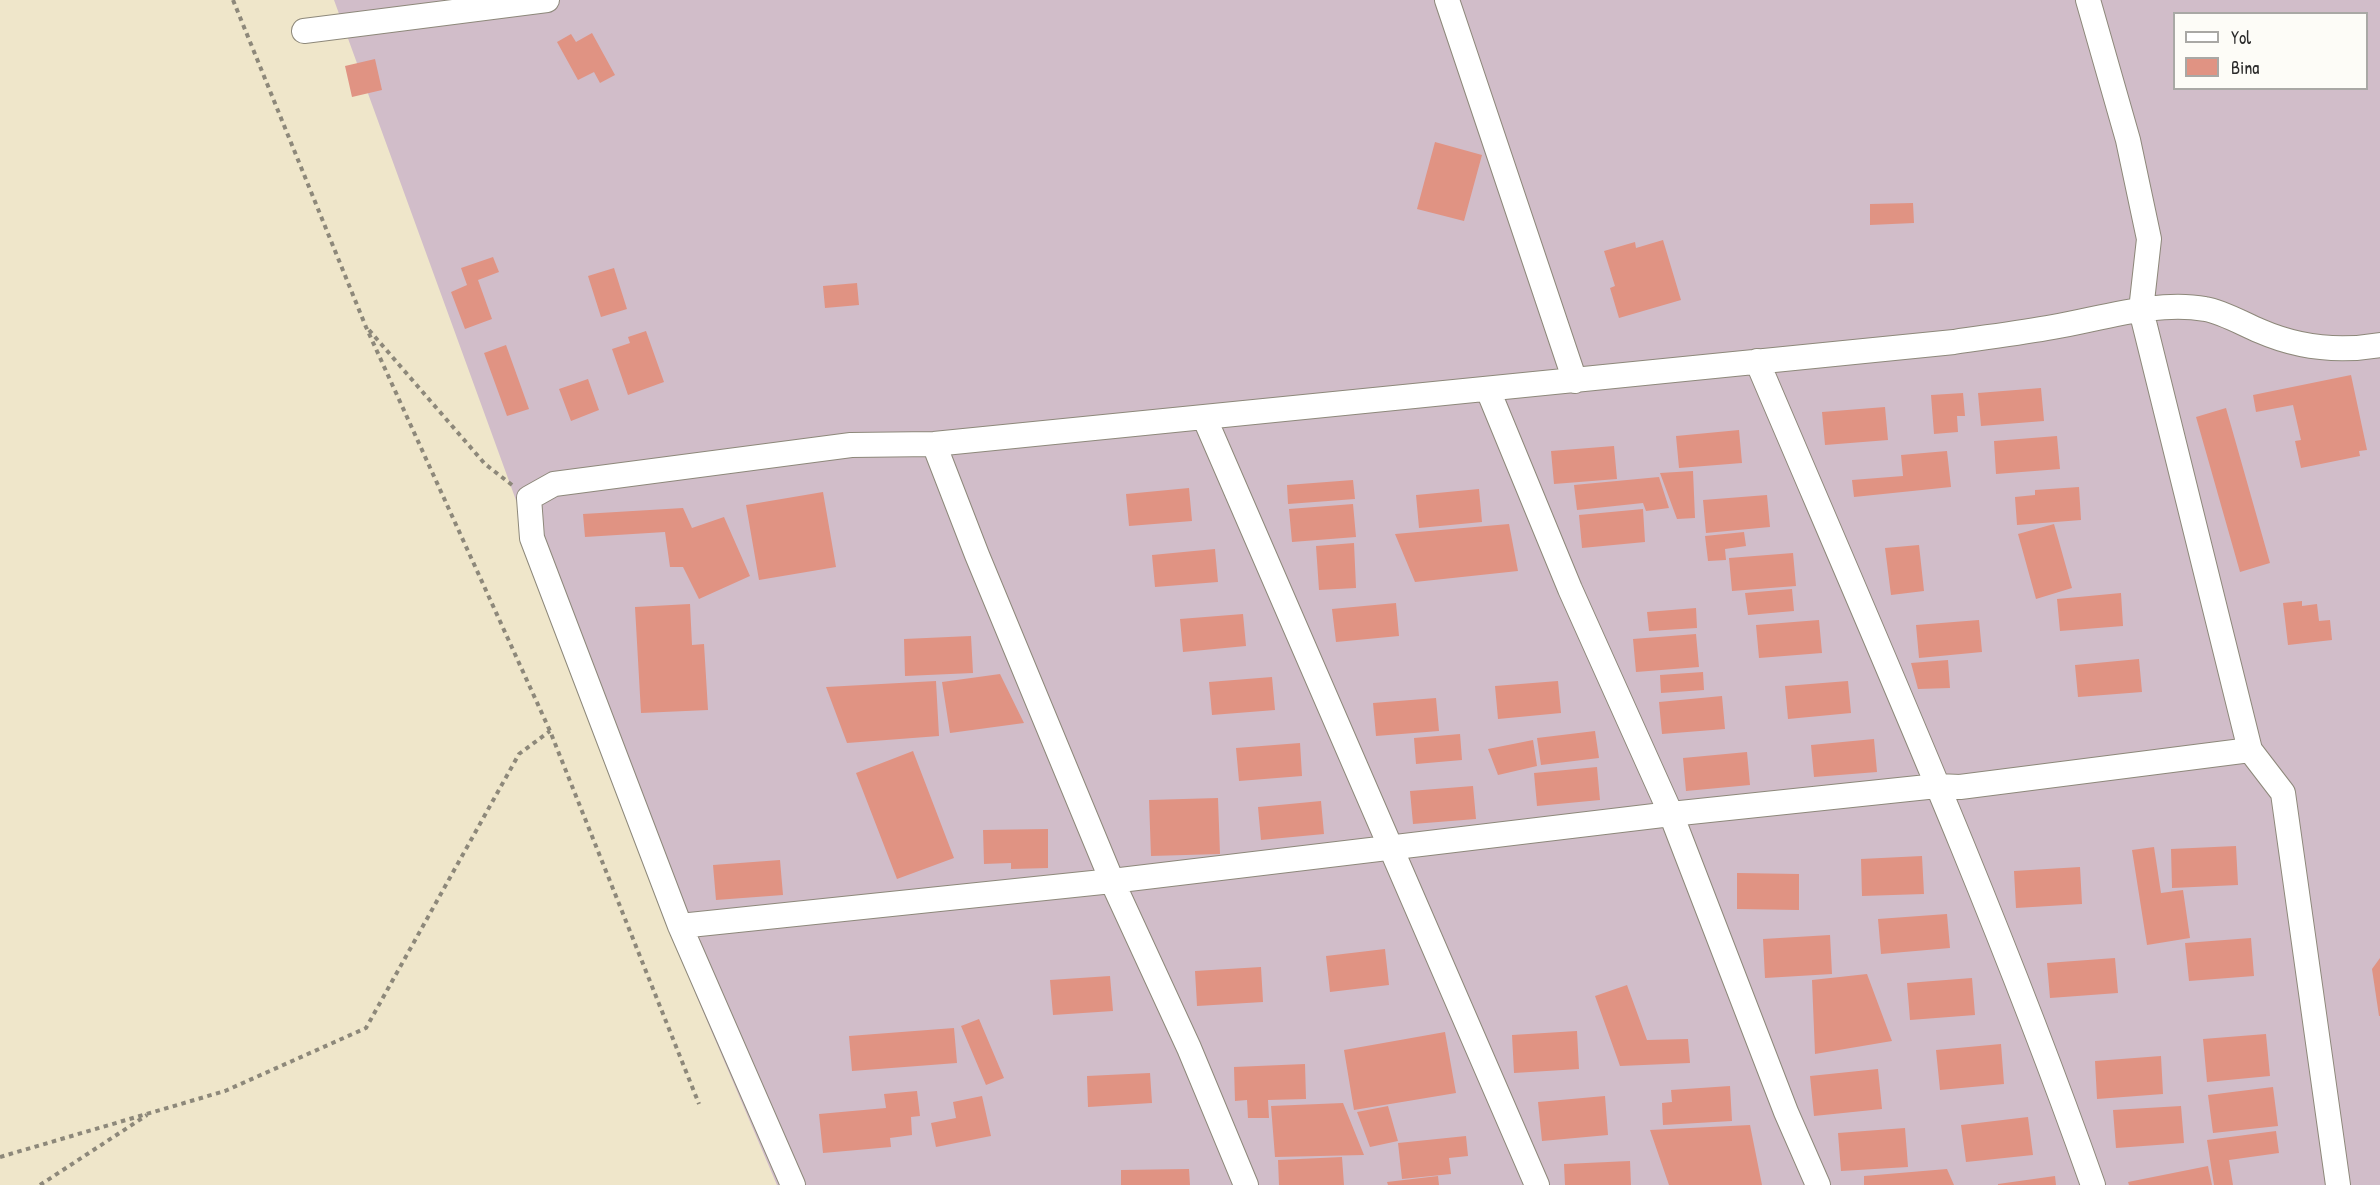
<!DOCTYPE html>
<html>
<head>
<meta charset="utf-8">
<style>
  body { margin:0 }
  #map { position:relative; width:2380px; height:1185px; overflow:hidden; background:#efe6ca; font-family:"Patrick Hand",sans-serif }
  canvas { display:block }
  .legend { position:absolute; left:2173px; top:12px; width:195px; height:78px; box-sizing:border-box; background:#fdfcf7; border:2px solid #a9a8a5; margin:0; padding:8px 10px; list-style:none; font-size:18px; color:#2b2b2b }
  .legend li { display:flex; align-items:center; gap:12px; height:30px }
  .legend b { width:30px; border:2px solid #a9a8a5 }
</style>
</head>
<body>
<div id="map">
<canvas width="2380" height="1185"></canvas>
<ul class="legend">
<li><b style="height:8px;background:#fff"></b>Yol</li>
<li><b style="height:16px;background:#e09383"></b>Bina</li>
</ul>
</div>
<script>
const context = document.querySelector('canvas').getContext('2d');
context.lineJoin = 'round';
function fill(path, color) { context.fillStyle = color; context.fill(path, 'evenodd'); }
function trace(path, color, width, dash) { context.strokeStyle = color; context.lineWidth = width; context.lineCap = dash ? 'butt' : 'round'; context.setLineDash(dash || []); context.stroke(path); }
const industrial = new Path2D(`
  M334,0H2380V1185H777L696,995ZM2174,14H2366V88H2174Z`);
const building = new Path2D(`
  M592,33L615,75L600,83L594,72L578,80L557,42L571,34L576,42Z
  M375,59L382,90L352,97L345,66Z
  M1435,142L1482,155L1464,221L1417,209Z
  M1913,203L1914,223L1870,225V204Z
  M1663,240L1681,300L1619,318L1610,288L1615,286L1604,251L1635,242L1636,248Z
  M493,257L499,272L478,280L492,319L465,329L451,292L467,285L461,268Z
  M614,268L627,309L601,317L588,276Z
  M857,283L859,305L825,308L823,286Z
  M646,331L664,382L628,395L612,349L630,343L628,337Z
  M506,345L529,409L507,416L484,353Z
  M2351,375L2367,450L2359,451L2360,456L2301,468L2295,441L2301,440L2293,405L2256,412L2253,395Z
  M588,379L599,410L571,421L559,389Z
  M2041,388L2044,421L1981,426L1978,393Z
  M1963,393L1965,416H1957L1958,432L1934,434L1931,395Z
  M1885,407L1888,440L1825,445L1822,412Z
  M2226,408L2270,563L2240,572L2196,417Z
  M1739,430L1742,463L1679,468L1676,436Z
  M2057,436L2060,469L1996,474L1994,441Z
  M1614,446L1617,479L1554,484L1551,451Z
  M1947,451L1951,487L1854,497L1852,480L1903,476L1901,455Z
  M1693,471L1695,518L1677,519L1660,473Z
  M1659,477L1669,508L1646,511L1643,503L1577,510L1574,485Z
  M1353,480L1355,499L1288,504L1287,485Z
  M2079,487L2081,520L2017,525L2015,497L2035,495V490Z
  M1189,488L1192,521L1129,526L1126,494Z
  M1479,489L1482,522L1419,528L1416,495Z
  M823,492L836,567L759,580L746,505Z
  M1767,495L1770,527L1706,533L1703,500Z
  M1353,504L1356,537L1292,542L1289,509Z
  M683,508L692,528L724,517L750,576L699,599L683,567H670L665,532L585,537L583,514Z
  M1643,509L1645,542L1582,548L1579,515Z
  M1509,524L1518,571L1415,582L1395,534Z
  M2054,524L2072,588L2036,599L2018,534Z
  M1744,532L1746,546L1725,549L1726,560L1708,561L1705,536Z
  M1354,543L1356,588L1319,590L1316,546Z
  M1919,545L1924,591L1891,595L1885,548Z
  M1215,549L1218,582L1155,587L1152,555Z
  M1793,553L1796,586L1732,591L1729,558Z
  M1792,589L1794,611L1748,615L1745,593Z
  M2121,593L2123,626L2060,631L2057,599Z
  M2302,601V606L2317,604L2319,621L2330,620L2332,640L2288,645L2283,603Z
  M1396,603L1399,636L1336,642L1332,609Z
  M690,604L692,645L704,644L708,710L641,713L635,607Z
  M1696,608L1697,628L1649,631L1647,612Z
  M1243,614L1246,646L1183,652L1180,619Z
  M1819,620L1822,653L1759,658L1756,625Z
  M1979,620L1982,652L1919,658L1916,625Z
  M1696,634L1699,667L1636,672L1633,639Z
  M971,636L973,673L905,676L904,639Z
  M2139,659L2142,692L2078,697L2075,665Z
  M1948,660L1950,688L1918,689L1911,663Z
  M1703,672L1704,690L1661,693L1660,675Z
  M1000,674L1024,723L950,733L942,682Z
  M1272,677L1275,710L1212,715L1209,682Z
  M936,681L939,736L847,743L826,687Z
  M1558,681L1561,713L1498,719L1495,686Z
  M1848,681L1851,713L1788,719L1785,686Z
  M1722,696L1725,729L1662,734L1659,702Z
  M1436,698L1439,731L1376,736L1373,703Z
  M1595,731L1599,758L1541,765L1537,738Z
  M1460,734L1462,760L1416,764L1414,738Z
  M1874,739L1877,772L1814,777L1811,745Z
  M1533,740L1537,766L1498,775L1488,749Z
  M1300,743L1302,776L1239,781L1236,748Z
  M913,751L954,858L897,879L856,773Z
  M1747,752L1750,785L1686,791L1683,758Z
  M1597,767L1600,800L1537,806L1534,773Z
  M1473,786L1476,819L1413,824L1410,791Z
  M1218,798L1220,854L1151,856L1149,800Z
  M1321,801L1324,834L1261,840L1258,807Z
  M1048,829V868L1011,869V863L984,864L983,830Z
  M2236,846L2238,885L2172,888L2171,849Z
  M2154,847L2161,893L2183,890L2190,938L2147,945L2132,850Z
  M1922,856L1924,894L1862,896L1861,859Z
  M780,860L783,895L716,900L713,865Z
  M2080,867L2082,904L2016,908L2014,871Z
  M1737,873L1799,874V910L1737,909Z
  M1947,914L1950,948L1881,954L1878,919Z
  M1830,935L1832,974L1765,978L1763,939Z
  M2251,938L2254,976L2189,981L2185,943Z
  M1385,949L1389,985L1330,992L1326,956Z
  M2115,958L2118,993L2050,998L2047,963Z
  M2380,958V1016H2379L2372,969Z
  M1261,967L1263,1002L1197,1006L1195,971Z
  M1867,974L1892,1041L1815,1054L1812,980Z
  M1110,976L1113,1011L1053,1015L1050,980Z
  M1972,978L1975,1015L1910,1020L1907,983Z
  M1627,985L1647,1040L1688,1039L1690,1063L1620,1066L1595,996Z
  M979,1019L1004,1078L986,1085L961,1026Z
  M954,1028L957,1063L852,1071L849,1036Z
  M1577,1031L1579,1069L1514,1073L1512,1035Z
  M1445,1032L1456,1093L1354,1110L1344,1050Z
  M2266,1034L2270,1076L2207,1082L2203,1039Z
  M2001,1044L2004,1084L1940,1090L1936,1050Z
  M2161,1056L2163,1094L2097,1099L2095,1061Z
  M1305,1064L1306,1099L1268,1100L1269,1118H1248L1247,1100L1235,1101L1234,1067Z
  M1878,1069L1882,1109L1814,1116L1810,1076Z
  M1150,1073L1152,1103L1088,1107L1087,1076Z
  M1730,1086L1732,1121L1663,1125L1662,1103L1672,1102L1671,1090Z
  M2273,1087L2278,1126L2213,1133L2208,1095Z
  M917,1091L920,1116L911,1117L912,1135L890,1138L891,1147L823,1153L819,1114L886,1108L884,1094Z
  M982,1096L991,1136L936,1147L931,1123L956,1118L953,1102Z
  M1605,1096L1608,1135L1542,1141L1538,1102Z
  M1343,1103L1364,1155L1275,1157L1271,1106Z
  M1388,1106L1398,1141L1370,1147L1357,1112Z
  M2181,1106L2184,1143L2116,1148L2113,1110Z
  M2028,1117L2033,1155L1966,1162L1961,1125Z
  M1750,1125L1762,1185H1669L1650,1130Z
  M1905,1128L1908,1167L1841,1171L1838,1133Z
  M2276,1131L2279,1153L2229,1160L2233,1185H2214L2207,1140Z
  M1466,1136L1468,1156L1449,1158L1451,1174L1402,1179L1398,1143Z
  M1342,1157L1344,1185H1279L1278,1160Z
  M1630,1161L1631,1185H1565L1564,1164Z
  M2208,1166L2212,1185H2129L2128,1182Z
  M1189,1169L1190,1185H1121V1170Z
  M1947,1169L1954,1185H1864V1176Z
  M1438,1176L1439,1185H1388L1387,1182Z
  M2055,1176L2056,1185H1998V1184Z`);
const path = new Path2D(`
  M233,0L366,327L550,731L699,1104
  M369,330L485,464L512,485
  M0,1157L225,1091L366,1028L519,754L550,731
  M40,1185L147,1115`);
const minor = new Path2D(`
  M1447,0L1575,381
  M2088,0L2128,140L2149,239L2141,310L2250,750L2283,793L2338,1185
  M304,31L547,0
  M1757,361C1873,634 1994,906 2093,1185
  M1488,390L1570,589L1671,814L1786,1112L1818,1185
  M1205,419L1537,1185
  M934,444L977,555L1112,881L1189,1048L1246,1185
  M680,926L1112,881L1671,814L1937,786L1960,787L2250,750
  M793,1185L680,926L532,538L529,498L554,484L851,445L934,444L1954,342C1987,337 2020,333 2053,327C2100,319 2158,300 2205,309C2223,312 2243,324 2260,331C2299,348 2339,352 2380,345`);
fill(industrial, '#d1bdc9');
fill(building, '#e09383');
trace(minor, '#8d887a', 26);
trace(path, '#8d887a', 4, [4.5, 4.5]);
trace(minor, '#fff', 24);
</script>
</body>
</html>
